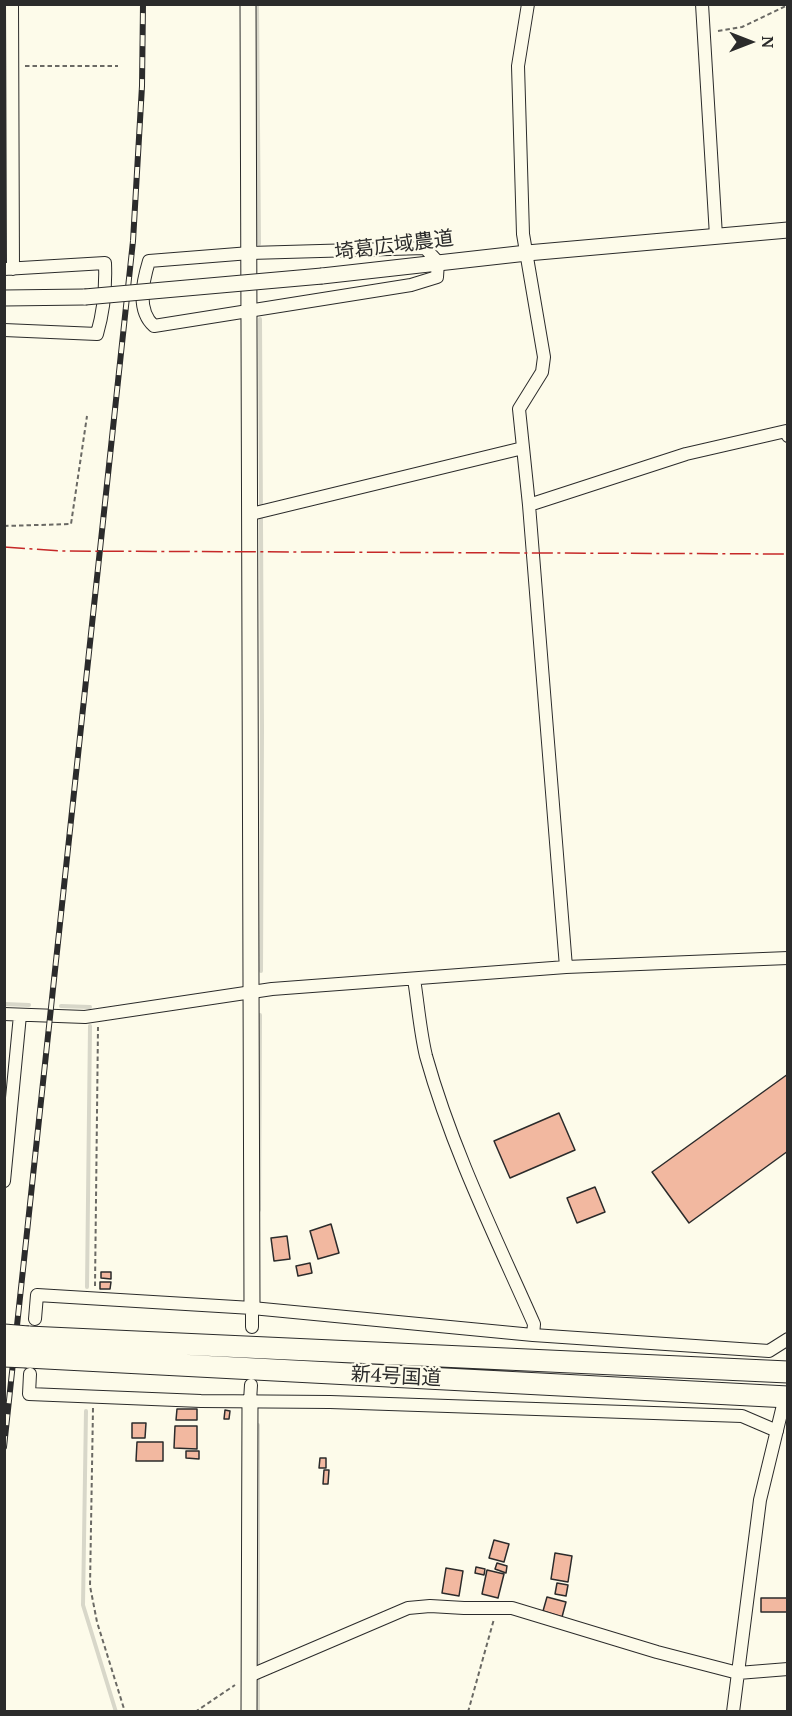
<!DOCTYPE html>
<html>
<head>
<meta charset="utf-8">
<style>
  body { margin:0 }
  #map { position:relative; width:792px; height:1716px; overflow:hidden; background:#fdfbea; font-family:"PT Serif",serif }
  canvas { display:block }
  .frame { position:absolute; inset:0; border:6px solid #2b2b2b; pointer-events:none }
  .north { position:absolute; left:720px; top:12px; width:60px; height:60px; -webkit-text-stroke:4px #fdfbea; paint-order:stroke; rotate:90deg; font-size:16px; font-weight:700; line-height:24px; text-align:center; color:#2b2b2b }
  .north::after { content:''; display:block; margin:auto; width:21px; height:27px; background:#2b2b2b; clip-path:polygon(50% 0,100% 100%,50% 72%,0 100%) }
</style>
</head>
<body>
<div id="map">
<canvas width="792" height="1716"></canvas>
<div class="frame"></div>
<div class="north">N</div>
</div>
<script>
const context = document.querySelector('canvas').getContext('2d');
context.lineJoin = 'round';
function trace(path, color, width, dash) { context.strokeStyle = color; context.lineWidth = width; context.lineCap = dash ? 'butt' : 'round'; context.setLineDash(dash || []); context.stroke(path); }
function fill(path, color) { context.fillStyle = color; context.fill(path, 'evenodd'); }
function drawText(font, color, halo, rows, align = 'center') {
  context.font = font + ' "PT Serif","Noto Sans JP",serif'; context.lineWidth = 4.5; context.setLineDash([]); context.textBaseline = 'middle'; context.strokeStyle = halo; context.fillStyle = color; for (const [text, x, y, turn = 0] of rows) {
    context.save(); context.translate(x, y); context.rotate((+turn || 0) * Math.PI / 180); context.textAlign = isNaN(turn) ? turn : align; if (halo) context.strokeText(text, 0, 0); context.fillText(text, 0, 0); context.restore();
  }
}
const stream = new Path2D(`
  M257,4L259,244
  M260,319L262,728L261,971
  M4,1004L29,1005
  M61,1006L90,1007
  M259,1210L260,1015
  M87,1287L90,1026
  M86,1411L83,1605L116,1712
  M258,1712V1425`);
const building = new Path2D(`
  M788,1074V1151L689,1223L652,1172Z
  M559,1113L575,1150L510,1178L494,1141Z
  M595,1187L605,1212L577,1223L567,1198Z
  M331,1224L339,1253L318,1259L310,1231Z
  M287,1236L290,1259L274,1261L271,1238Z
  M310,1263L312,1273L298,1276L296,1266Z
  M101,1272H111V1279L101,1278Z
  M100,1282H111L110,1289H100Z
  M177,1409H197V1420H176Z
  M225,1410L230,1411L229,1419H224Z
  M132,1423H146L145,1438H132Z
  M175,1426H197V1449L174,1448Z
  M137,1442H163V1461H136Z
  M186,1451H199V1459L186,1458Z
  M320,1458H326V1468H319Z
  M324,1470H329L328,1484H323Z
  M494,1540L509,1544L504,1562L489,1558Z
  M555,1553L572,1556L568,1582L551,1579Z
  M497,1563L507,1566L506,1573L495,1569Z
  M476,1567L485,1569L484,1575L475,1573Z
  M446,1568L463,1571L459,1596L442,1593Z
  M487,1570L504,1574L498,1598L482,1594Z
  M557,1583L568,1585L566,1596L555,1594Z
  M547,1597L566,1602L562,1617L543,1611Z
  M761,1598H788V1612H761Z`);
const path = new Path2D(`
  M718,31L742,27L788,5
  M25,66H118
  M4,526L71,524L87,416
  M95,1286L98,1027
  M93,1408L90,1586L97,1622L125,1712
  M195,1712L235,1685
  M468,1712L494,1619`);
const minor = new Path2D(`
  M12,4L13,269
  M528,4L518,66L523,234L544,357L542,372L519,409L529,505L566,967
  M702,4L716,236
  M425,248L438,262L437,277L411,285L154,326C136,310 143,281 149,261L250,253Z
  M4,269L105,263C106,288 104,310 97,334L4,330
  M529,505L686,454L786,431L788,436
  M251,514L523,448
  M414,979C418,1004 420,1031 426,1056C452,1149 495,1236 534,1324L533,1335
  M4,1014L85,1017L272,989L566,967L788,958
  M4,1181L20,1015
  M252,1308V1327
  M35,1319L37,1295L252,1308L533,1335L769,1351L788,1339
  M30,1374L29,1394L201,1401L330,1402L742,1416L777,1431
  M250,1401L251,1385
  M249,1676L408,1608L430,1606L464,1608H512L657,1652L738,1673L788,1669
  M733,1712L760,1500L785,1397`);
const tertiary = new Path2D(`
  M248,4L252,1308
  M322,276L527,253L788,230
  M4,298L85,297
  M249,1712L250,1401`);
const trunk = new Path2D(`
  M28,1337L788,1372
  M27,1357L788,1397`);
const rail = new Path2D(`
  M4,1447L133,241L142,86L143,4`);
const tertiaryBridge = new Path2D(`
  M85,297L322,276`);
const trunkBridge = new Path2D(`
  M4,1335L28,1337
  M4,1356L27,1357`);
const power = new Path2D(`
  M4,547L60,551L788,554`);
const streetNames = [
  ["埼葛広域農道",394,246,-7],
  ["新4号国道",396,1377,3]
];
trace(stream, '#d8d7c9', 4);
fill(building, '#f2b8a0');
trace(building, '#2b2b2b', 1.5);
trace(minor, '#2b2b2b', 14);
trace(tertiary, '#2b2b2b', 17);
trace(trunk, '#2b2b2b', 23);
trace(path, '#6a6964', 2, [4.5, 3]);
trace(minor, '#fdfbea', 12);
trace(tertiary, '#fdfbea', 15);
trace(trunk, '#fdfbea', 21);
trace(rail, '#2b2b2b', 6);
trace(rail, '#fdfbea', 4, [11]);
trace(tertiaryBridge, '#2b2b2b', 17, []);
trace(trunkBridge, '#2b2b2b', 23, []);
trace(tertiaryBridge, '#fdfbea', 15);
trace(trunkBridge, '#fdfbea', 21);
trace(power, '#c62828', 1.5, [21, 4.5, 3, 4.5]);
drawText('20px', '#2b2b2b', '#fdfbea', streetNames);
</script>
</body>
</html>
